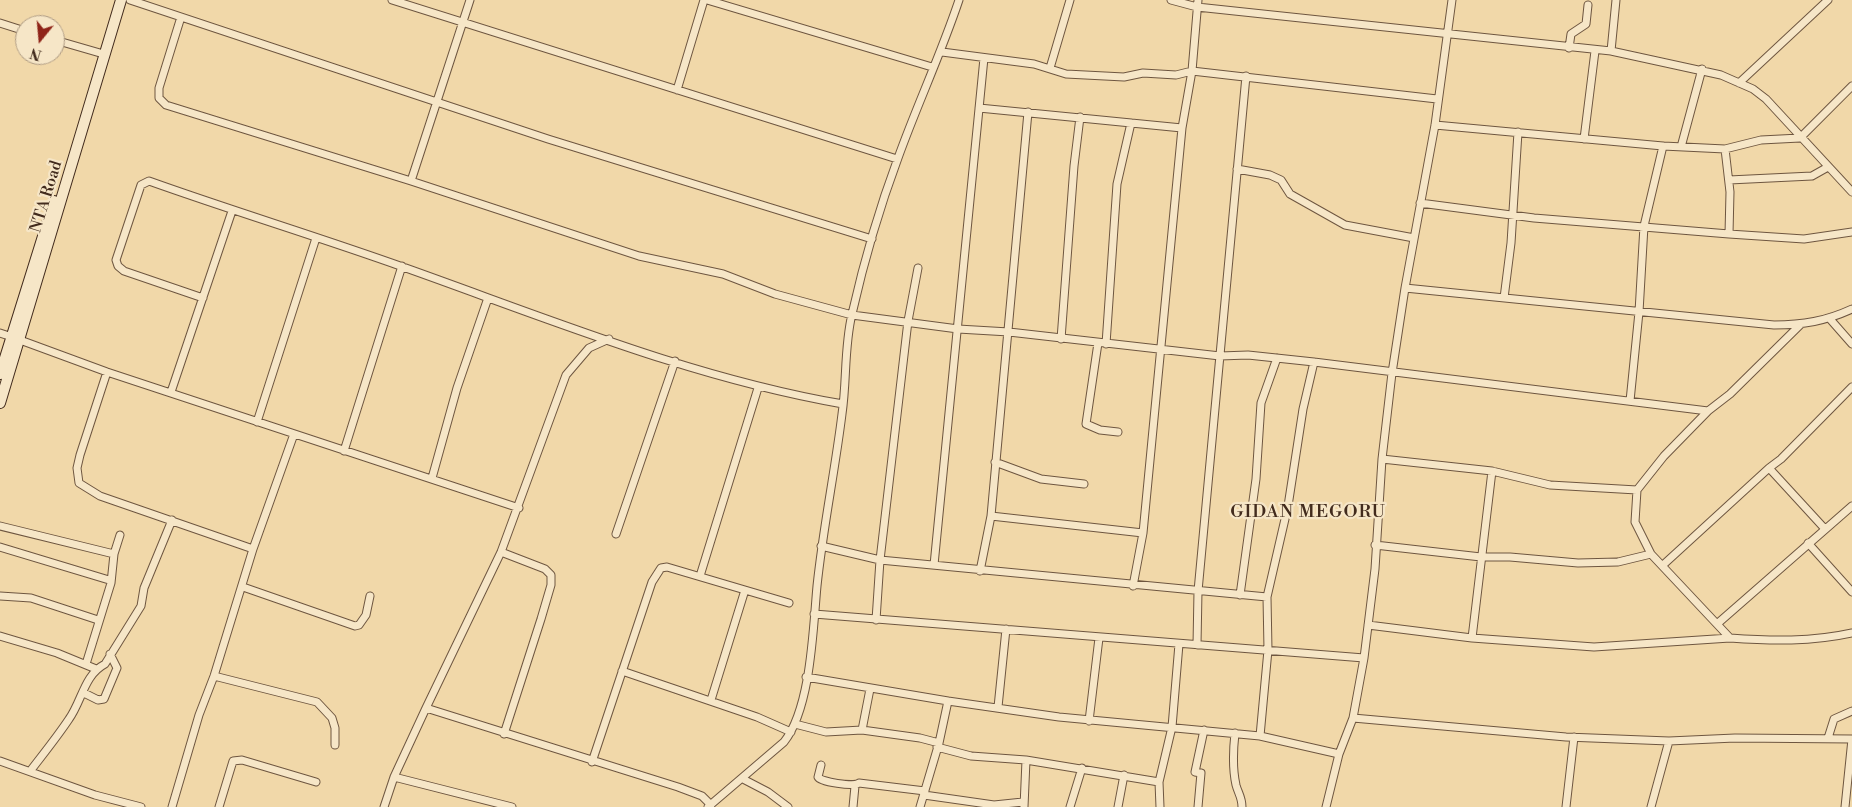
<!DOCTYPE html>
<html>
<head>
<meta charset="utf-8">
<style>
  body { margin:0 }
  #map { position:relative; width:1852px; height:807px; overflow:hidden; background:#f1d8a9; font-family:"Libre Bodoni",serif }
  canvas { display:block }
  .north { position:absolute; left:15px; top:15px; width:50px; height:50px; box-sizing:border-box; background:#f6e6c7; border:1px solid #ae9b83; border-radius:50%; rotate:197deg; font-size:14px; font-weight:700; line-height:20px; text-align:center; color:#422b1d }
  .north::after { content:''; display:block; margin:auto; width:18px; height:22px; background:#8f2418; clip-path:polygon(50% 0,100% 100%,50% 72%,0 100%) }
</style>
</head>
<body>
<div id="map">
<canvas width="1852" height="807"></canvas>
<div class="north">N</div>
</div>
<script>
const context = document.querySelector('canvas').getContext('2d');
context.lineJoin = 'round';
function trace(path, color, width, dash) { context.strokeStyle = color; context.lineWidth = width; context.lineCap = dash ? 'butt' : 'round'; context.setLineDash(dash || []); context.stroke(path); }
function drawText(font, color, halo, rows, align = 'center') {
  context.font = font + ' "Libre Bodoni",serif'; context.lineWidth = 4.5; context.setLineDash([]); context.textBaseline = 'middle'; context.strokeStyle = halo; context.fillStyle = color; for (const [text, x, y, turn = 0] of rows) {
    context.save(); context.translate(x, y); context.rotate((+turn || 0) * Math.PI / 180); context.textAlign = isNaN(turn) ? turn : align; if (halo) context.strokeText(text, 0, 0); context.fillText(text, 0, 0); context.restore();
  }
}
const minor = new Path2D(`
  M130,0L548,139L872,239
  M392,0L897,159
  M707,0L932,67
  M1171,0L1197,7L1611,51L1721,75L1753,89L1766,99L1852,192
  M181,17L159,88V98L166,105L411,181L639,256L723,274L775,294L852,315L958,329L1009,332L1220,356L1248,355L1314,362L1708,411L1730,394L1800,325
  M0,23L25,31
  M55,40L100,53
  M1569,48L1571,34L1586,24L1588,5
  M1611,51L1616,0
  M942,52L1034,64L1066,74L1124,77L1143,73L1176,75L1192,71L1437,99
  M1050,68L1070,0
  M1739,83L1828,0
  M677,90L704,0
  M979,108L1182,128
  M1435,125L1663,146L1725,149L1761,140L1800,138L1852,86
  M1584,139L1595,51
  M1681,147L1702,69
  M1725,149L1730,192L1729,234
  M1237,169L1270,175L1281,180L1290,194L1345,225L1414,238
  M1729,180L1812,176L1828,167
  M411,181L470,0
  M1420,203L1534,218L1729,234L1804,239L1852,232
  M1405,288L1774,325C1803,325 1826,321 1852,309
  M203,298L124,271L118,266L116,260L141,185L149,181C233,211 319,237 403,267C547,318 692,378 843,404
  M1504,298L1511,243L1518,132
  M1830,319L1852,344
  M0,333L12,337
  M1061,339L1074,166L1080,117
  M20,340L107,372L519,508
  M1098,343L1086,424L1100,430L1118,432
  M1106,344L1117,184L1131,123
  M107,372L80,455L77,468L79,483L100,496L253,549
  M171,392L232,211
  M1630,401L1639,312L1644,226L1663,146
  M1708,411L1664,456L1637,490L1635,522L1651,554L1730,638C1771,641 1812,642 1852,633
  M257,422L316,238
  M344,451L402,266
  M1382,459L1492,471L1550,485L1637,490
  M995,462L1041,479L1084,484
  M1769,468L1825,529
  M432,478L457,388L488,298
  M991,516L1143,533
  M0,526L114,554
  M616,534L675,361
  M1808,543L1852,592
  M1375,545L1481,557H1510L1578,563L1618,562L1651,554
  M821,546L880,560L1267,597L1288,506L1303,409L1314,362
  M0,547L109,580
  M501,552L545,569L551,575V585L541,619L504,734
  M934,565L984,58
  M1663,565L1769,468L1781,459L1852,387
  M980,571L991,516L1028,112
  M700,576L758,388
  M1133,586L1143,533L1182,128L1192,71L1198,0
  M243,587L355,626L359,625L366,615L370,596
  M1240,595L1256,479L1261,403L1277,358
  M0,596L31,598L98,620
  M814,614L1364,658
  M876,620L880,560L908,321L918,268
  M1717,624L1852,506
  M1368,625L1472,638L1594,647L1730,638
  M0,636L57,653L96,669
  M1472,638L1492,471
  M1197,645L1198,591L1246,76
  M86,664L111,583L114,554L120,535
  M622,671L757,717L791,732
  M214,676L317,702L332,718L335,728V745
  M806,677L948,701L1059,717L1260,736L1339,754
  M84,693L98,700L104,699L117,668L110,654
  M711,700L745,590
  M998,707L1006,629
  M426,708L678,787L702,796L711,805
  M1353,718L1566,737L1669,741
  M1089,721L1099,638
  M795,724L826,732L862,730L920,738L939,743
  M862,730L870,689
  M1235,733C1233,751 1232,767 1236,785C1238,793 1242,797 1242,807
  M1260,736L1268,650L1267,597
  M1828,738L1834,719L1852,711
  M937,747L971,756L1026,760L1159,782
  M0,761L95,795L141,807
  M592,762L652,582L661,568L667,567L789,603
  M821,765L818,777C820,782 854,787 859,783L925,791
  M31,770C44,753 57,737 69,719C82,701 84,675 105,664L141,606L144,588L172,520
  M394,777L512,807
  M743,779L768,792L788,807
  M924,795L994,805L1023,802
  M172,807L199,715L214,676L253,549L294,434
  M219,807L233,761L242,760L316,782
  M384,807L394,777L426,708L501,552L566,375L589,348L609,339
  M708,807L784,742C811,708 813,629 817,586C823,528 835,471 842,414C847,380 844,347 852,314C864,261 879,209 898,158C917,105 941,54 959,0
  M853,807L855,786
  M920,807L939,743L948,701
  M1024,807L1026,760
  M1070,807L1082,768
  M1118,807L1124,775
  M1160,807L1159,782L1172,727L1179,644
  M1198,807L1201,773L1195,772L1204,730
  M1326,807L1339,754L1353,718L1364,658L1375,569L1382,459L1392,373L1405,288L1435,125L1452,0
  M1566,807L1574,737
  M1651,807L1669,741L1735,738L1852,739
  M1845,807L1852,739`);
const secondary = new Path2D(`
  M0,374L54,201
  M0,403L121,0`);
const streetNames = [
  ["NTA Road",47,197,-73]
];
const neighbourhoodNames = [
  ["GIDAN MEGORU",1308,513]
];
trace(minor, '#6e5640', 9);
trace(secondary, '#422b1d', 12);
trace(minor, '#f6e6c7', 7);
trace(secondary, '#f6e6c7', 10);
drawText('16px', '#422b1d', '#f6e6c7', streetNames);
context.letterSpacing = '1px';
drawText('18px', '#422b1d', '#f6e6c7', neighbourhoodNames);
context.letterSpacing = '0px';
</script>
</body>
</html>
